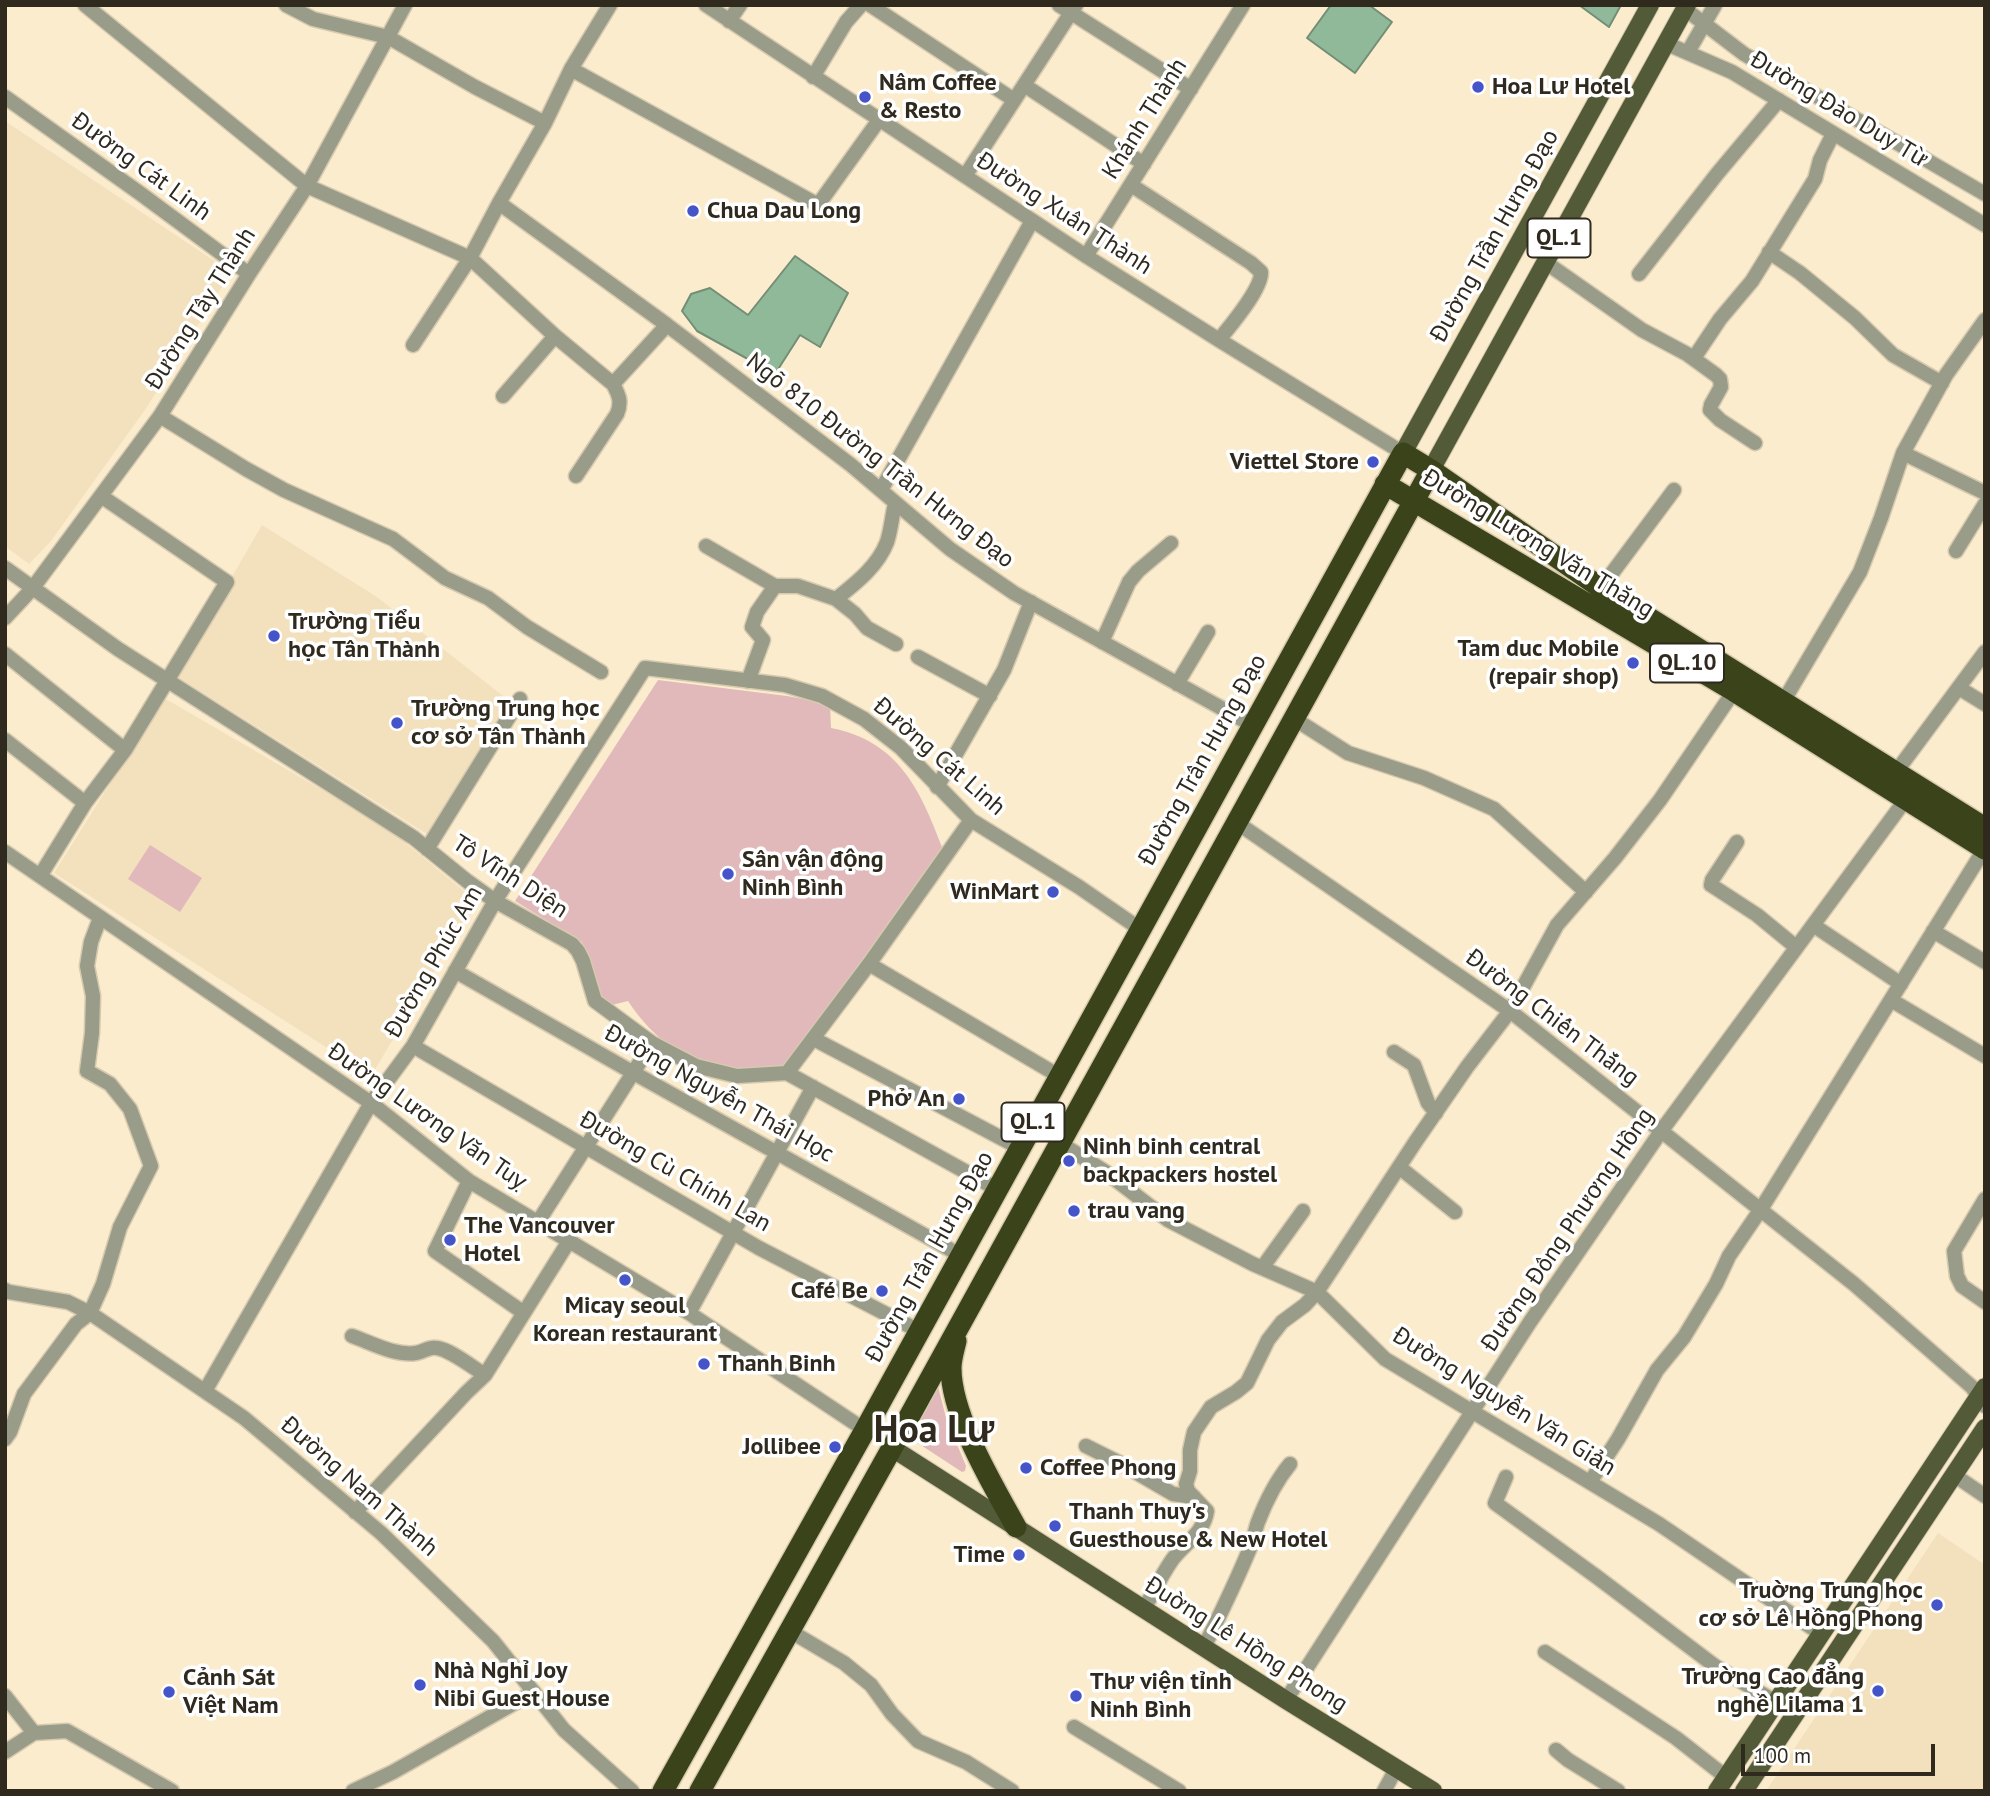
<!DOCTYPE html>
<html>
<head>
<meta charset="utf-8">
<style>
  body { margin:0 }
  #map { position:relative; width:1990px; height:1796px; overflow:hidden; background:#fbecce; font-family:"PT Sans",sans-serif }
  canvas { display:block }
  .frame { position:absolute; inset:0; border:7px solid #2f291e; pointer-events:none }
  .scale { position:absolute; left:1741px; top:1744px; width:194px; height:32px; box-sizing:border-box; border:4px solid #2f291e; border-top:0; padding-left:9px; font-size:21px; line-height:24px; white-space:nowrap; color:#2f291e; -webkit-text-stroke:5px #fff; paint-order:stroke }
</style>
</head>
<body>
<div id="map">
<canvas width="1990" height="1796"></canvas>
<div class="frame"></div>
<div class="scale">100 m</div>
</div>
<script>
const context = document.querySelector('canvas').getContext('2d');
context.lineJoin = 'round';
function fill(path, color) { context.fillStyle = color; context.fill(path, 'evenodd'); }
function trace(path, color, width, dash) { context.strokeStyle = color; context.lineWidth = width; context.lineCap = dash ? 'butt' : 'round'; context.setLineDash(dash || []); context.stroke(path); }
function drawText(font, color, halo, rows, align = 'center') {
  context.font = font + ' "PT Sans",sans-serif'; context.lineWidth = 7; context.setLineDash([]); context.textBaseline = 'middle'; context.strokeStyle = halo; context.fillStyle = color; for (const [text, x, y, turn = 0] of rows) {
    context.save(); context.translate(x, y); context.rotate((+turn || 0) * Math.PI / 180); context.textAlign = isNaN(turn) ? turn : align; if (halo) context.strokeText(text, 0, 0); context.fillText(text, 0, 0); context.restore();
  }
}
const built = new Path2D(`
  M5,121L231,272L147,407L51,541L29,564L5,546Z
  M262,525L377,597L512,703L430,836L175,675Z
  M164,698L386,827L476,901L371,1076L54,873Z
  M1938,1533L1985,1565V1791H1766Z`);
const green = new Path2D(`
  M658,680L787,696L830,704L831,728C898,741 920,789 942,847L784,1070C767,1070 750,1072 734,1070C686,1064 654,1040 628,1001L608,1006L597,995L582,942L515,901Z
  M150,845L202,878L180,912L128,879Z
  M938,1386L946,1418L966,1466L965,1471L962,1472L910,1438L909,1434Z`);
const water = new Path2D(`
  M1331,5H1369L1392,22L1355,73L1307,38Z
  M1579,5H1621L1609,27Z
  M795,256L848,293L820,347L800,335L775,374L697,331L682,311L691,294L710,288L748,315Z`);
const minor = new Path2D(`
  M85,5L307,186L470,258L555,336L613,384
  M286,5L313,19L388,37L475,87L545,123
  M706,5L1086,256L1219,340L1403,453
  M870,5L1014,100
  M1059,5L1191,89
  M1685,9L1744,54L1985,194
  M729,21L740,5
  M1665,43L1732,72L1985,225
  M1688,52L1715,5
  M571,69L818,205L879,120
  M813,77L846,22L861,5
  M1024,85L1144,164
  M5,97L141,194L249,274
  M965,176L1076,5
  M1131,185L1251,263L1261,272C1262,289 1230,326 1219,340
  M499,203L667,325L851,465L950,549L1014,593L1252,725
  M1769,252L1800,273L1855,318L1893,355L1942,383
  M1086,256L1243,5
  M1545,262L1642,330L1687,354L1716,375L1720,379L1721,387L1711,405L1710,410L1720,420L1755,443
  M1639,274L1717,174L1779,100
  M413,345L470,258L499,203L545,123L571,69L610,5
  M1694,358L1720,319L1752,281L1815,179L1820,160L1833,134
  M503,396L555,336
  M160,416L246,469L284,490L393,539L445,578L488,598L527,627L601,672
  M1903,453L1985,493
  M576,476L617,414C622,402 619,395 613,384L667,325
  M881,490L1032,221
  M706,546L775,586H798L836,599L855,614L867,628L896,644
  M1956,551L1985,504
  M5,568L118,649L414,838L467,881L495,901L572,944L578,951L583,961L595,1001L652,1043L696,1066L737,1076L787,1073L869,964L971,820
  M1601,588L1674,490
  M836,599C856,583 878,566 887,542C891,530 892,516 895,504
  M5,618L32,589L160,416L249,274L307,186L405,5
  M1102,642L1129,582L1138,571L1171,543
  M5,654L125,750
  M918,657L990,696
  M748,681L763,640L752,627L757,612L775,586
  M1177,684L1208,632
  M1959,688L1985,704
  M1783,702L1860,572L1881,518L1903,453L1946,375L1985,320
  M1293,718L1348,753L1424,778L1494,809L1586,892
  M5,740L85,803
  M1896,772L1985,652
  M937,787L1004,670L1031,602
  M1236,822L1510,1011L1854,1284L1972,1387L1985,1406
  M1737,842L1712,880L1711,885L1757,915L1796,947
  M427,849L520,699
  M5,852L371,1103L469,1181L689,1313L865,1430
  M40,876L85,803L125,750L227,582L101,496
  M1813,925L1901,984
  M1933,931L1985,962
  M869,964L1059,1076
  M455,971L632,1072L960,1255
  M1891,1000L1985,1056
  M814,1039L1020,1148
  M413,1046L759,1248L919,1331
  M1394,1052L1414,1065L1428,1103L1436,1113
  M787,1073L997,1189
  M1060,1143L1107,1173L1168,1220L1253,1264L1317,1292L1385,1359L1659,1524L1821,1634
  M1399,1167L1455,1212
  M469,1181L435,1251L524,1313
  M1985,1199L1954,1251L1957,1276L1962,1286L1985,1302
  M538,1222L652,1043
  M1262,1268L1303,1211
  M5,1290L9,1292L68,1302L90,1313L244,1418L381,1533L493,1641L564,1730L632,1791
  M689,1313L813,1087
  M352,1336C372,1343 395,1356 416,1353C424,1352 429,1346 437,1348C451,1350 472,1367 485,1375
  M205,1391L371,1103L413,1046L495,901L645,668L785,685L822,696L864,719L901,748L971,820L1079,887L1140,929
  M5,1439L10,1432L24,1394L76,1324L90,1313L103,1284L120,1227L151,1166L130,1109L110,1084L87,1071L92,1033L93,996L87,966L91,942L100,918
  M1086,1446L1120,1463L1173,1494L1194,1497
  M1954,1475L1985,1496
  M1506,1477L1495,1503L1597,1577L1715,1666L1776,1702
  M1590,1482L1618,1439L1657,1370L1684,1337L1716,1284L1729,1256L1761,1209L1985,848
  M355,1512L466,1393L485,1375L569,1241
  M1144,1609C1153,1593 1161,1576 1172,1560C1184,1544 1204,1533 1207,1511L1188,1491L1186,1484L1190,1471V1450L1194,1432L1211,1407L1236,1392L1247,1383L1268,1340L1282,1322L1305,1305L1317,1292L1416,1141L1467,1067L1510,1011L1557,925L1615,858L1660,800L1734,691
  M790,1631L844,1663L871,1685L892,1714L918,1741L966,1762L1012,1791
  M1204,1647C1220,1615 1236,1582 1250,1548C1254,1539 1255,1530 1258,1522C1266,1501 1276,1481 1290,1464
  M1545,1652L1676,1738L1726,1777
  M5,1696L34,1733
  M1286,1700L1530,1322L1662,1130L1906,799
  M1074,1727L1179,1791
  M1556,1750L1568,1760L1618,1791
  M5,1752L34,1733L67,1731L172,1791
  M353,1791L393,1772L534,1692
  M1384,1791L1396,1769`);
const major = new Path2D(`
  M1403,453L1650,5
  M1431,470L1687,5
  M892,1448L1286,1700L1433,1791
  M1717,1791L1985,1387
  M1744,1791L1985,1428`);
const highway = new Path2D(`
  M1385,484L1734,691L1985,849
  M956,1341C954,1350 951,1359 951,1368C951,1416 993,1485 1016,1527
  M663,1791L865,1430L1403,453L1431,470L1601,588L1985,828
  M700,1791L892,1448L1431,470`);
const markers = [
  [1478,87,7,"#4554c8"],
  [865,97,7,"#4554c8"],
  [693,211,7,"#4554c8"],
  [1373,462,7,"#4554c8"],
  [274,636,7,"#4554c8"],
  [1633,663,7,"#4554c8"],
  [397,723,7,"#4554c8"],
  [728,874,7,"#4554c8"],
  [1053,892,7,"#4554c8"],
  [959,1099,7,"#4554c8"],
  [1069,1161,7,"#4554c8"],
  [1074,1211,7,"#4554c8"],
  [450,1240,7,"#4554c8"],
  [625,1280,7,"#4554c8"],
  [882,1291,7,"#4554c8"],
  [704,1364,7,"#4554c8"],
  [835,1447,7,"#4554c8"],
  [1026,1468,7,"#4554c8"],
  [1055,1526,7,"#4554c8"],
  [1019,1555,7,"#4554c8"],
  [1937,1605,7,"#4554c8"],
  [420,1685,7,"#4554c8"],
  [1878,1691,7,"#4554c8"],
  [169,1692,7,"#4554c8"],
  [1076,1696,7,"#4554c8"]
];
const shields = [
  [1559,238,63],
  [1687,663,74],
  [1033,1122,63]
];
const shieldNames = [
  ["QL.1",1559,238],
  ["QL.10",1687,663],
  ["QL.1",1033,1122]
];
const poiNames = [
  ["Nâm Coffee",879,83],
  ["& Resto",879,111],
  ["Hoa Lư Hotel",1492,87],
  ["Chua Dau Long",707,211],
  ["Viettel Store",1359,462,"right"],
  ["Trường Tiểu",288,622],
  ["học Tân Thành",288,650],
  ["Tam duc Mobile",1619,649,"right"],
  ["(repair shop)",1619,677,"right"],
  ["Trường Trung học",411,709],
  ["cơ sở Tân Thành",411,737],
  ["Sân vận động",742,860],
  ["Ninh Bình",742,888],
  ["WinMart",1039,892,"right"],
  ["Phở An",945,1099,"right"],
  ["Ninh binh central",1083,1147],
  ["backpackers hostel",1083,1175],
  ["trau vang",1088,1211],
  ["The Vancouver",464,1226],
  ["Hotel",464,1254],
  ["Café Be",868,1291,"right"],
  ["Micay seoul",625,1306,"center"],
  ["Korean restaurant",625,1334,"center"],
  ["Thanh Binh",718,1364],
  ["Jollibee",821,1447,"right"],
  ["Coffee Phong",1040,1468],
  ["Thanh Thuy's",1069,1512],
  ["Guesthouse & New Hotel",1069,1540],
  ["Time",1005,1555,"right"],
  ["Truờng Trung học",1923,1591,"right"],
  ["cơ sở Lê Hồng Phong",1923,1619,"right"],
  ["Nhà Nghỉ Joy",434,1671],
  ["Nibi Guest House",434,1699],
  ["Trường Cao đẳng",1864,1677,"right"],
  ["nghề Lilama 1",1864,1705,"right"],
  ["Cảnh Sát",183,1678],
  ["Việt Nam",183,1706],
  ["Thư viện tỉnh",1090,1682],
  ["Ninh Bình",1090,1710]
];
const streetNames = [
  ["Đường Đào Duy Từ",1839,110,31],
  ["Khánh Thành",1145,119,-58],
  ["Đường Cát Linh",141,167,36],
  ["Đường Xuân Thành",1064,214,33],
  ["Đường Trần Hưng Đạo",1495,236,-61],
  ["Đường Tây Thành",201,309,-58],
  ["Ngõ 810 Đường Trần Hưng Đạo",880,461,38],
  ["Đường Lương Văn Thăng",1538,544,31],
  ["Đường Cát Linh",939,757,41],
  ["Đường Trân Hưng Đạo",1203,760,-61],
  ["Tô Vĩnh Diện",510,877,33],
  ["Đường Phúc Am",434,962,-60],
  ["Đường Chiến Thắng",1552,1018,37],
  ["Đường Nguyễn Thái Học",719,1094,29],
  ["Đường Lương Văn Tuỵ",427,1117,35],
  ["Đường Cù Chính Lan",675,1172,30],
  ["Đường Đông Phương Hồng",1568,1230,-56],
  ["Đường Trân Hưng Đạo",930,1257,-61],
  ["Đường Nguyễn Văn Giản",1504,1402,32],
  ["Đường Nam Thành",359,1487,41],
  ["Đuờng Lê Hồng Phong",1246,1645,32]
];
const townNames = [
  ["Hoa Lư",934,1431]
];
fill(built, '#f3e0bc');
fill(green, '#e1b9bb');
fill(water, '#90b99a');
trace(water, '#738e75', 2);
trace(minor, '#d6c9ae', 17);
trace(major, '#d6c9ae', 20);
trace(highway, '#d6c9ae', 24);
trace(minor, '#989c89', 14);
trace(major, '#535a38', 18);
trace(highway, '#3b431a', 21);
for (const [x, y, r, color] of markers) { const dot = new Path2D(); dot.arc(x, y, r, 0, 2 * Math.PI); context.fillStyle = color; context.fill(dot); trace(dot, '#fff', 2.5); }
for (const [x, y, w] of shields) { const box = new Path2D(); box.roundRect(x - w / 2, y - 19.5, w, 39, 5); context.fillStyle = '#fff'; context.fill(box); trace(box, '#2f291e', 2); }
drawText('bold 23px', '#2f291e', null, shieldNames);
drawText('bold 24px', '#2f291e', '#fff', poiNames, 'left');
drawText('24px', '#2f291e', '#fff', streetNames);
drawText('bold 38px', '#2f291e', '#fff', townNames);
</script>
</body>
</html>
